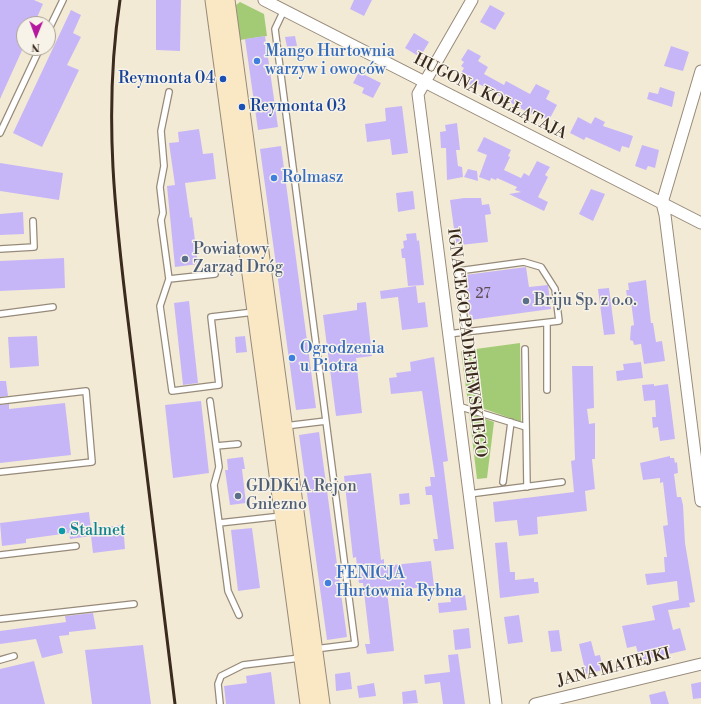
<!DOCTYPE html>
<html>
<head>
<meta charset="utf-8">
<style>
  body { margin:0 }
  #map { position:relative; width:701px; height:704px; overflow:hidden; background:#f3ead5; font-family:"Libre Bodoni",serif }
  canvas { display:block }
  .north { position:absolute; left:16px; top:16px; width:40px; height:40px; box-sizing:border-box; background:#f7f3e8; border:1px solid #aca397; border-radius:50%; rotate:181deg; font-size:11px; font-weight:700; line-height:16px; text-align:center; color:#3b2a1e }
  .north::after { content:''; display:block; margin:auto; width:14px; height:18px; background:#b5179e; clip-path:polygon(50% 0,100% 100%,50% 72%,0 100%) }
</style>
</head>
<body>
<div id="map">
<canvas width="701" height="704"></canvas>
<div class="north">N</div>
</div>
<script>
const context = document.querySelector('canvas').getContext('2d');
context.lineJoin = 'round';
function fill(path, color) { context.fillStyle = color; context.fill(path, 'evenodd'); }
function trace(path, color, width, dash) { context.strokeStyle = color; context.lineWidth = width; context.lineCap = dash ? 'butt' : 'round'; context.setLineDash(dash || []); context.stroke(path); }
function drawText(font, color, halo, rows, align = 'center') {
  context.font = font + ' "Libre Bodoni",serif'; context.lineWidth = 3; context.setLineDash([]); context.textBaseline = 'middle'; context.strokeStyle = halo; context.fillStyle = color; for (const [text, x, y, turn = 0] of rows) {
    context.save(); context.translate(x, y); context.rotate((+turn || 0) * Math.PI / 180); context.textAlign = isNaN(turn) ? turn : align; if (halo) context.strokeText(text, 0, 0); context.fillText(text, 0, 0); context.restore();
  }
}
const green = new Path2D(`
  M240,2L264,14L267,36L240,40L236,5Z
  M520,343L521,422L468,403L461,351Z
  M469,413L494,422L487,478L477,479Z`);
const building = new Path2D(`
  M0,0H34L43,4L34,24H24V46L0,99Z
  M156,0H181L180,51L156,50Z
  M354,0H372L364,16L350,9Z
  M490,5L505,13L495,30L480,22Z
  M71,10L81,15L73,33L81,37L67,65L79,70L42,147L13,133Z
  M414,33L429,42L420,57L405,48Z
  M265,36L278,127L258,130L245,39Z
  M295,36L297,46L287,47L285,37Z
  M671,46L689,52L683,71L664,66Z
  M468,49L481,56L478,61L488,67L484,74L504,85L506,81L530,94L536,84L550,91L546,99L557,105L549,120L534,112L532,115L479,84L476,88L458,78L464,68L461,66L464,62L461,60Z
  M359,72L381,83L373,98L362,93L364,88L353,83Z
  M660,87L675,92L672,107L647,99L649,92L658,94Z
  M402,106L408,153L392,155L390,139L367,142L365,124L386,121L385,108Z
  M578,117L591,124L595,117L605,122L603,126L633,136L629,148L622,146L620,152L586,137L584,140L570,133Z
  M457,123L460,150H456L458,166L462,167L463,177L447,180L446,148H441L440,132L446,131L445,125Z
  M199,129L203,154L213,153L216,179L185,183L190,218L192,217L198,264L175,267L167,186L175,185L169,143L179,142L178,132Z
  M484,137L511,150L508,156L510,157L504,170L521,178L524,173L529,176L537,161L550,167L545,175L548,177L538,197L548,202L544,211L509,194L521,192L515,190L517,187L497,178L496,180L491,178L490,181L479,177L487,155L477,151Z
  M642,145L659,150L655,168L648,166L646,170L635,166Z
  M281,146L316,408L296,410L260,149Z
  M0,163L63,173L59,200L0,191Z
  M468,169L477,171L478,181L464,177Z
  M591,189L605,194L593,221L579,214Z
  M413,191L415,209L398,212L396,193Z
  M464,198H481L482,205L489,204L491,214L485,215L488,242L460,245V242L456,243L450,200Z
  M23,212L24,234L0,235V214Z
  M416,233L417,241L419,240L424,285L408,286L405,258H402L401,249L404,248L403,241L407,240L406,234Z
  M64,258L65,288L0,291V261Z
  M526,267L529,287L548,285L551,309L470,320L465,275Z
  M646,280L651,323H653L656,342L662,341L665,361L644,364L641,344L634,345L633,341L630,340L631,326L634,325L631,301L628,302L626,290H629L628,283Z
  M416,286L418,303L425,302L428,327L402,330L398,297L381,299L380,291Z
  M609,288L615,334L604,335L598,289Z
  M189,301L198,383L183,385L174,303Z
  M366,302L372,356L356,358L362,413L336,416L323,315L357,310V303Z
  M37,336L39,366L10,368L8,337Z
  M245,336L247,352L236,353L235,337Z
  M434,357L448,461L443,462L454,549L435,551L433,539H438L432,495H426L425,487L431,486L430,477H435L422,391L391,394L389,378L397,377L396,373L411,371L410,362Z
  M641,362L643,378L617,381L616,371L624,370L623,364Z
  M572,366H593L594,408L587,409L589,424L595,423V459H592L595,489L585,491L587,511L537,517L538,534L519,536L517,520L495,522L493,502L574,492L571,461L575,460Z
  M0,381H6L8,396L0,397Z
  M654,384V386L668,384L675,439L660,441L658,427L653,428L652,417H656L655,400L644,401L642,385Z
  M201,401L209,473L173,478L165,405Z
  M65,403L71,455L0,463V405L9,404V409Z
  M319,432L347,637L327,640L299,435Z
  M670,456V458H674L675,463L677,462L678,473L674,474L677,497H681L683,505L685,543L695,602L689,603L690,607L668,610L673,630L680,628L686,650L640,661L636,646L627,648L622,626L655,620L652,606L679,600L677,581L647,585L645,574L665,572L664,557H667L663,526L668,525L663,482L660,483V478L643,480L640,463Z
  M243,457L245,469H242L246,503L230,505L225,470H228L227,459Z
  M371,473L381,560L384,559V566L431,561L434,586L387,591L394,651L367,654L365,644H370L363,583H359L356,557L353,558L344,476Z
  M409,493L410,504L400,505L399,494Z
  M89,512L91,529L123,525L125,549L93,553L91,536L70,539L69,533L26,539V543L2,546L0,523Z
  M252,528L260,588L238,591L231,530Z
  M507,542L510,572H515V580L534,578V582H538L539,593L500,598L495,543Z
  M465,595L467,610L439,613L438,603L451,602L450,597Z
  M93,613L96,629L69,632V635L59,636L63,653L42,658L36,639L0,644V631L66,622L65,616Z
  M519,615L523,642L508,644L504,617Z
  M469,628L471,648L455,650L453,630Z
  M559,630L562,651L551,652L548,631Z
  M591,641L595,656L600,655L603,670L586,674L579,644Z
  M143,645L151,704H92L85,650Z
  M458,654L465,704H443L440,682L425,684L424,675L450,672L448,655Z
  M34,661L45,704H0V669Z
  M271,672L275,704H226L224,686L247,683L246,676Z
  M350,672L352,689L336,691L335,674Z
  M701,682V698L693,699L691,684Z
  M374,683L376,696L359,698L357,686Z
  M416,690L418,703L403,704L402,692Z
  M665,691L669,704H651L649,695Z`);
const lane = new Path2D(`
  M284,10L275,29L355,644L315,649
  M48,31L63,0
  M0,133L40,48
  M0,249L34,247L33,221
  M215,274L169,279L160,306L172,391L219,385L211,317L254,312
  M169,279L161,220L163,213L160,187L164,166L161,131L169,92
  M0,314L53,307
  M547,323V390
  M448,334L559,321L555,289L541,267L524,262L458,271L466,332
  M525,349L527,487
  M0,401L86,391L92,462L0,472
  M210,401L219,467L214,485L228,591L239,615
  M458,406L526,427
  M285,426L326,421
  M216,446L238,444
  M503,482L511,422
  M469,494L562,482
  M219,523L282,516
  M0,555L76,546
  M0,619L134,604
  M0,660L14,656
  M220,704L218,684L221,676L243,665L300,658`);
const street = new Path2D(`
  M264,0L701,223
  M472,0L418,94L496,704
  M701,71L662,203L665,215L701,501
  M535,704L701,664`);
const secondary = new Path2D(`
  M213,0L308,704
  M227,0L322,704`);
const rail = new Path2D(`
  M120,0C101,124 118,238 133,361C147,476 161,590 175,704`);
const markers = [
  [257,61,4,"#3f7fe0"],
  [223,79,4,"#1a4fb4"],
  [242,107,4,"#1a4fb4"],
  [274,178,4,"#3f7fe0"],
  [185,259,4,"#5c6f8a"],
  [526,301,4,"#5c6f8a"],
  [292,358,4,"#3f7fe0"],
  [238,496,4,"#5c6f8a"],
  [62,531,4,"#0f9aa8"],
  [328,583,4,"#3f7fe0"]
];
const numberNames = [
  ["27",483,295]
];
const shopNames = [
  ["Mango Hurtownia",265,52],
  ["warzyw i owoców",265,70],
  ["Rolmasz",282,178],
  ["Ogrodzenia",300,349],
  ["u Piotra",300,367],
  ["FENICJA",336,574],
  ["Hurtownia Rybna",336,592]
];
const transitNames = [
  ["Reymonta 04",215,79],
  ["Reymonta 03",250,107,"left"]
];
const streetNames = [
  ["HUGONA KOŁŁĄTAJA",490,97,27],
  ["IGNACEGO PADEREWSKIEGO",466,343,83],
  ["JANA MATEJKI",614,668,-14]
];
const serviceNames = [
  ["Powiatowy",193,250],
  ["Zarząd Dróg",193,268],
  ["Briju Sp. z o.o.",534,301],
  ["GDDKiA Rejon",246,487],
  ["Gniezno",246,505]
];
const cultureNames = [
  ["Stalmet",70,531]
];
fill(green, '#a3cb76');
fill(building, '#c7b6f7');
trace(lane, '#978a7a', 8);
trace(street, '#978a7a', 13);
trace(secondary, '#978a7a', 17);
trace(lane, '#fff', 5.5);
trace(street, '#fff', 11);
trace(secondary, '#fae7c3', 15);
trace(rail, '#3b2a1e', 3);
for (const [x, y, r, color] of markers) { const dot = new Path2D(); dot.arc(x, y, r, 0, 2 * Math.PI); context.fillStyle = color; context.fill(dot); trace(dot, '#f7f3e8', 1.5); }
drawText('14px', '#5e4d54', null, numberNames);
drawText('16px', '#366cbe', '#f7f3e8', shopNames, 'left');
drawText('16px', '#164399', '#f7f3e8', transitNames, 'right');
drawText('16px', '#3b2a1e', '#f7f3e8', streetNames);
drawText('16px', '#4e5e75', '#f7f3e8', serviceNames, 'left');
drawText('16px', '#0d838f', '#f7f3e8', cultureNames, 'left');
</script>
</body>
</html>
